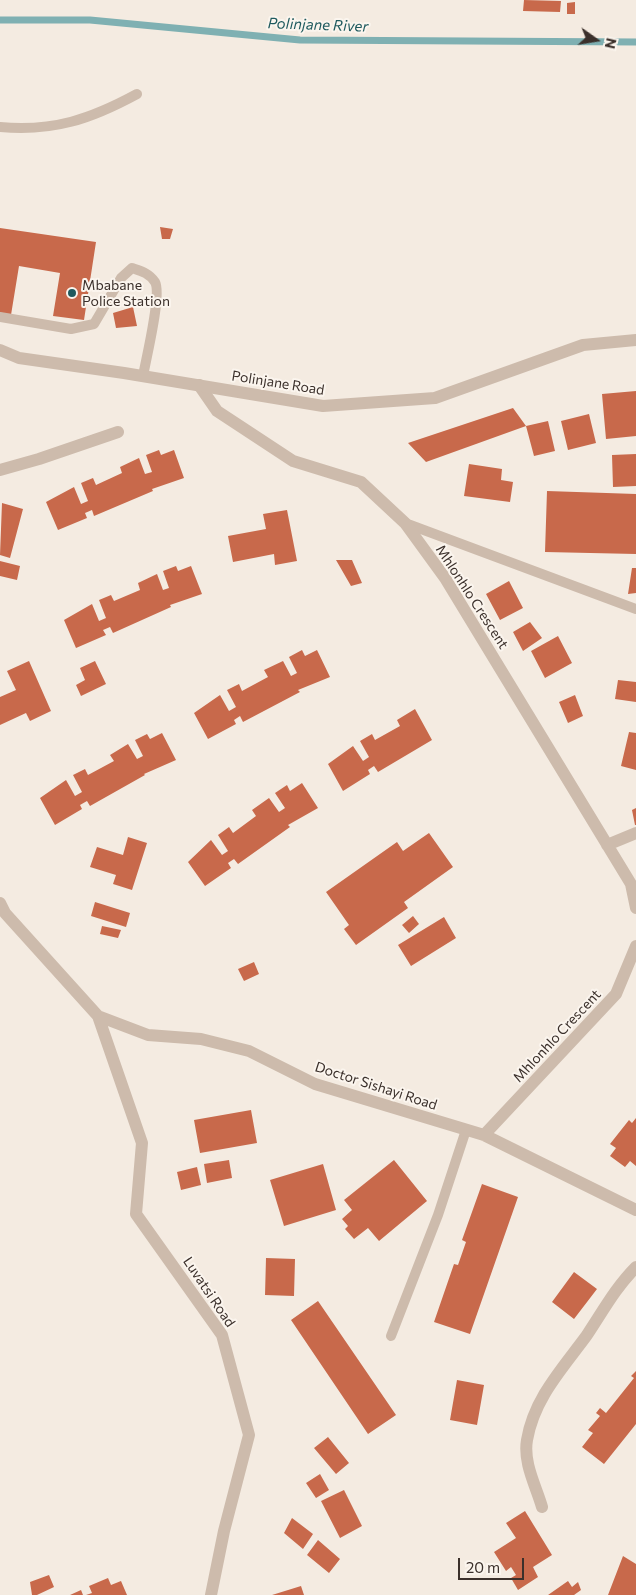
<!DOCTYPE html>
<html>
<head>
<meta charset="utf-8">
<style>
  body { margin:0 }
  #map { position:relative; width:636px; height:1595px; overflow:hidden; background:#f4ebe1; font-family:Commissioner,sans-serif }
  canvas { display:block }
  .north { position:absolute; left:571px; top:15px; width:50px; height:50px; -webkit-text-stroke:4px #fbf5ee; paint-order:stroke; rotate:103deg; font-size:14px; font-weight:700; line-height:20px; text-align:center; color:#3b302b }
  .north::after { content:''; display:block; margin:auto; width:18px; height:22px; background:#3b302b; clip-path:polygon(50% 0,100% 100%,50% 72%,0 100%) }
  .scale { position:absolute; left:458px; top:1558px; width:66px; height:22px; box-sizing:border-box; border:2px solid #3b302b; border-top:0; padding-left:6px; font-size:15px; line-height:18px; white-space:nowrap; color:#3b302b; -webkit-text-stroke:4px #fbf5ee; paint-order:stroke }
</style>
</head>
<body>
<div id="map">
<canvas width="636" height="1595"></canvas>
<div class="north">N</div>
<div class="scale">20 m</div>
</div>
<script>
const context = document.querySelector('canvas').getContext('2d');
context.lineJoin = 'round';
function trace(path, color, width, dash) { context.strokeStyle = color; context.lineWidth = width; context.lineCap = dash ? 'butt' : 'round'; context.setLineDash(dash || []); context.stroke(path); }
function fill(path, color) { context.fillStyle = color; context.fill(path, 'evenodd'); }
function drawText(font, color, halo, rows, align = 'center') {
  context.font = font + ' Commissioner,sans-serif'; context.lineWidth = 4; context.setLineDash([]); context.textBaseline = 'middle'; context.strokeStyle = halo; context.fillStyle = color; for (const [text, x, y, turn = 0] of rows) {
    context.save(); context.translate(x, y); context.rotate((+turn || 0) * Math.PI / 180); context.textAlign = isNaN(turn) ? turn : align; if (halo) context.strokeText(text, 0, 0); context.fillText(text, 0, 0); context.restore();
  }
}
const stream = new Path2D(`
  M0,20H90L300,40L636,42`);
const building = new Path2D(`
  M524,0L561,1L560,12L523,11Z
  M575,2V14H567V3Z
  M160,227L173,229L170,239H162Z
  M0,228L96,242L84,320L53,316L60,273L19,266L11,315L0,313Z
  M133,307L137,326L116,328L113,313Z
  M636,391V436L606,439L602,394Z
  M513,408L526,426L426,462L408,443Z
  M589,414L596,443L568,450L561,421Z
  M548,421L555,451L534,456L526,426Z
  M159,450L161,455L174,450L184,478L152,489L153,491L94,516L92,510L85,513L87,518L58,530L46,502L74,487L81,504L88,501L81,483L93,478L96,485L122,473L120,467L139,458L145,474L152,472L146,455Z
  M636,454V486L613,487L612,455Z
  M469,464L502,469L501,480L513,482L510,502L464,496Z
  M547,491L636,494V554L545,552Z
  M2,503L23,509L10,558L0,555Z
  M287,510L297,561L275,565L274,554L233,562L228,536L266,529L263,514Z
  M336,560H352L362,583L351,586Z
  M0,561L20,566L17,580L0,576Z
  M176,566L178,571L191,566L202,594L170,605L171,607L113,633L110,627L103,630L106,635L76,648L64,620L92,604L99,621L106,618L99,600L111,595L114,601L140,590L138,583L157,574L163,590L169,588L163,571Z
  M632,568H636V593L628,594Z
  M509,581L523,608L500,620L486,594Z
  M530,622L542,638L523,651L513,632Z
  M558,636L572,663L545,678L531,651Z
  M302,650L305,656L317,650L330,677L298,690L300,692L243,722L240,716L234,720L236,724L208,739L194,713L220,695L229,711L236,707L227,690L239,684L242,691L268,677L264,670L283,661L291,676L297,673L289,657Z
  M29,661L51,711L30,721L26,713L0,725V697L16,690L7,671Z
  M95,661L106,684L81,696L76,685L85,680L80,668Z
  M618,680L636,682V702L615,699Z
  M575,695L583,716L568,723L559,702Z
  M415,709L432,740L378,772L374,766L368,770L370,774L343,791L328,764L353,746L363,761L369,757L360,741L372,734L375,740L400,726L397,720Z
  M629,732L636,733V770L621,766Z
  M162,733L176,760L144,774L145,775L90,806L87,801L80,805L82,809L55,825L40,798L66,780L75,796L82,792L73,775L85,769L88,775L114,761L110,755L128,744L137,759L143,756L135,740L147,734L150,739Z
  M302,783L318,808L288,825L290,827L238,864L234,859L228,863L231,868L205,886L188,862L211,840L222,855L228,851L218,835L229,827L233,833L256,816L252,810L269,798L279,812L285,808L275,793L287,785L290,791Z
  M636,808V825H635L632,810Z
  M429,833L453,867L404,902L408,908L356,945L344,929L349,925L326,892L397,842L403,851Z
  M128,837L147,843L132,890L113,884L116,875L90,867L97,847L123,855Z
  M95,902L130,913L126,927L91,916Z
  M413,916L419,924L409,933L402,925Z
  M444,917L456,938L411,966L398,945Z
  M102,926L121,930L118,938L100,934Z
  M254,962L259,974L244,981L238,969Z
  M251,1110L257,1143L200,1153L194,1120Z
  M636,1118V1166L630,1161L625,1167L610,1156L616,1148L610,1144L629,1120L632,1123Z
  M229,1160L232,1178L207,1183L204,1164Z
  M394,1160L427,1201L379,1241L368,1228L354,1239L345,1229L348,1226L342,1219L352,1210L344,1200Z
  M323,1164L336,1210L284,1226L270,1180Z
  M197,1167L201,1185L181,1190L177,1172Z
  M482,1184L518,1197L470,1334L434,1322L454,1264L458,1265L466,1242L462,1240Z
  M266,1258L295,1259L294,1296L265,1295Z
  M574,1272L597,1289L574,1319L552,1302Z
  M318,1301L396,1415L368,1434L291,1320Z
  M636,1371V1424L604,1464L582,1447L593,1433L588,1430L600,1416L596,1413L600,1408L606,1413L634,1378L631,1376Z
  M457,1380L484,1385L477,1425L450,1420Z
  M328,1437L349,1463L336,1474L314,1448Z
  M320,1474L329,1490L316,1498L306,1483Z
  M344,1490L362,1526L340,1538L321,1501Z
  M525,1511L552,1555L533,1567L538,1577L518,1590L511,1578L516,1575L511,1567L506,1571L494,1552L516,1538L506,1523Z
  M292,1518L313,1534L303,1549L284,1533Z
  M318,1540L340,1559L329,1573L307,1555Z
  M623,1556L636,1564V1595H608Z
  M49,1575L54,1587L37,1595H32L30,1582Z
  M108,1578L111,1585L121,1581L127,1595H86L92,1593L89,1586Z
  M568,1581L572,1587L578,1582L581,1590L574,1595H548Z
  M301,1586L304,1595H272Z
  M81,1590L83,1595H70Z`);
const service = new Path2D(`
  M0,127C53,132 91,119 137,94
  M0,317L71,329L94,324L121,278L132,268C141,271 149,273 155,282C162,294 146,359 143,376
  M405,523L636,609
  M391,1336L438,1215L466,1130`);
const minor = new Path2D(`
  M199,385L217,411L293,461L361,482L405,523L445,578L631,884L636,908
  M0,470L39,459L118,432
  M607,845L636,833
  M0,903L5,913L98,1016L148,1035L201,1039L249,1051L315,1084L484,1135L636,1210
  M98,1016L142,1143L136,1214L222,1335L249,1435L224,1531L211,1595
  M484,1135L616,994L636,946
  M542,1507C536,1486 523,1463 527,1440C534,1398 563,1368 587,1335C603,1311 616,1287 636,1267`);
const tertiary = new Path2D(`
  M0,350L19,358L124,373L323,406L435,398L583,345L636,340`);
const markers = [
  [72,293,5,"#1f5a5e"]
];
const poiNames = [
  ["Mbabane",82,285],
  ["Police Station",82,301]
];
const streetNames = [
  ["Polinjane Road",278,383,9],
  ["Mhlonhlo Crescent",472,597,57],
  ["Mhlonhlo Crescent",557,1036,-47],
  ["Doctor Sishayi Road",376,1086,18],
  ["Luvatsi Road",209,1292,56]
];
const waterNames = [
  ["Polinjane River",318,25,2]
];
trace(stream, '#7fb0b2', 7);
fill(building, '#c8694b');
trace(service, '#cdbbac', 10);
trace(minor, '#cdbbac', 12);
trace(tertiary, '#cdbbac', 12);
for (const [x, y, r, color] of markers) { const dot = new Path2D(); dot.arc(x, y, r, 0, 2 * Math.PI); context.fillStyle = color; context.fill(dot); trace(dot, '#fbf5ee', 2); }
drawText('14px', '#3b302b', '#fbf5ee', poiNames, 'left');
drawText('14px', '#3b302b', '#fbf5ee', streetNames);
drawText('italic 15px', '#1f5a5e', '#fbf5ee', waterNames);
</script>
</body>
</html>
